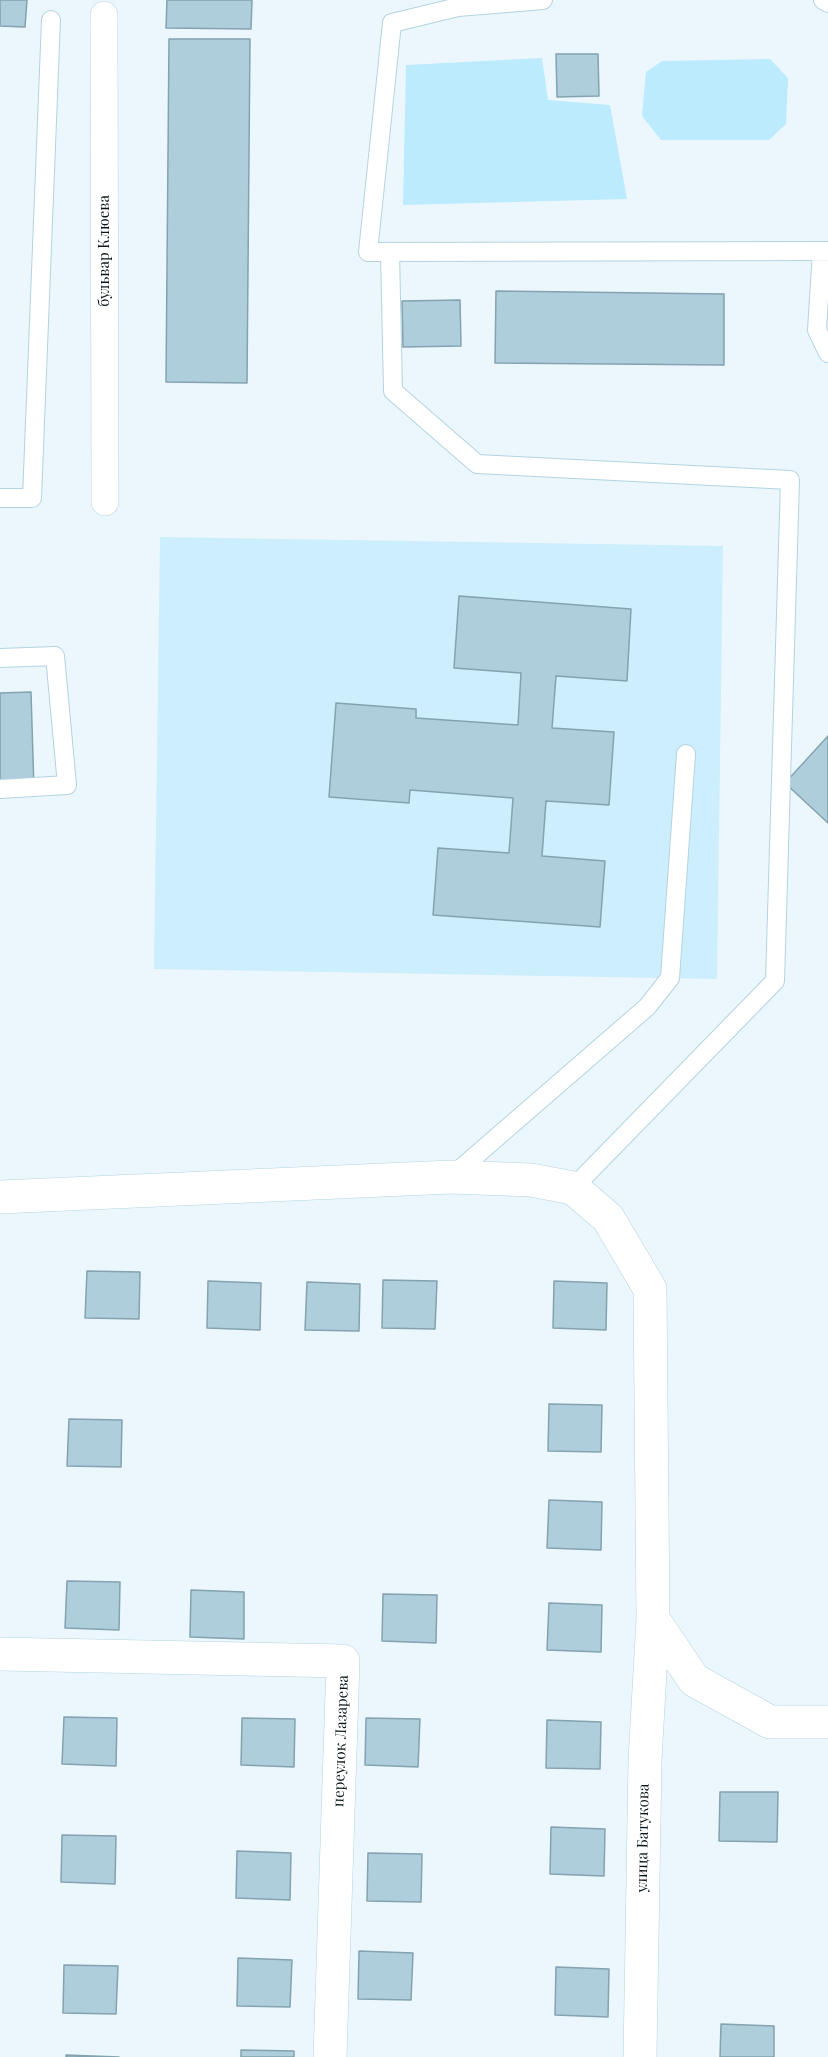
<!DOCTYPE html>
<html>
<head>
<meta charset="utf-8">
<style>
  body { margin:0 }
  canvas { display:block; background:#ebf7fd }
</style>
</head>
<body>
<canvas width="828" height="2057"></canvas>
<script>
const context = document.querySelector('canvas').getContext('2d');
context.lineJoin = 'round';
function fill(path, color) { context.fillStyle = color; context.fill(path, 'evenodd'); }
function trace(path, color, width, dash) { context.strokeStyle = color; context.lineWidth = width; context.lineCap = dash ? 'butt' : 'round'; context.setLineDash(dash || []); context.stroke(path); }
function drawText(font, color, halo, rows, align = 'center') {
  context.font = font + ' "Playfair Display",serif'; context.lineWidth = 6; context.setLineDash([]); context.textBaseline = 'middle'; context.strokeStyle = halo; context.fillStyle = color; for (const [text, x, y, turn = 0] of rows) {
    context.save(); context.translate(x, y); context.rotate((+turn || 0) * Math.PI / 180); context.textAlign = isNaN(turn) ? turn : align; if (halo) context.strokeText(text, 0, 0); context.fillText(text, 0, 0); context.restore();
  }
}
const built = new Path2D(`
  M160,537L723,546L717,979L154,969Z`);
const green = new Path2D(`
  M542,58L548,100L610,105L627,199L403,205L406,65Z
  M770,59L788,78L786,124L769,140H661L642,116L646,72L662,61Z`);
const building = new Path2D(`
  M0,0H27L25,27L0,26Z
  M167,0H252L251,29L166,28Z
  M169,39H250L247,383L166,382Z
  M556,54H598L599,96L557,97Z
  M496,291L724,294V365L495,363Z
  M460,300L461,346L403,347L402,301Z
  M459,596L631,609L627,681L556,676L552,728L614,732L609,805L546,801L542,856L605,861L600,927L433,915L438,848L509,853L513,798L410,790L409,803L329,797L336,703L416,709V718L518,725L521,673L454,668Z
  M31,692L34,790L0,791V693Z
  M828,736V823L785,783Z
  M87,1271L140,1272L139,1319L85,1318Z
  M383,1280L437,1281L435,1329L382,1328Z
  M208,1281L261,1283L260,1330L207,1328Z
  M554,1281L607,1283L606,1330L553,1328Z
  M307,1282L360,1284L359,1331L305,1330Z
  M549,1404L602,1405L601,1452L548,1451Z
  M69,1419L122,1420L121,1467L67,1466Z
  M549,1500L602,1502L601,1550L547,1548Z
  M67,1581L120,1582L119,1630L65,1628Z
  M191,1590L244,1592V1639L190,1637Z
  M383,1594L437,1595L436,1643L382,1641Z
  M549,1603L602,1605L601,1652L547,1650Z
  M64,1717L117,1718L116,1766L62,1764Z
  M242,1718L295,1719L294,1767L241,1765Z
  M366,1718L420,1719L418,1767L365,1765Z
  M547,1720L601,1722L600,1769L546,1768Z
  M720,1792H778L777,1842L719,1841Z
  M551,1827L605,1829L604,1876L550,1874Z
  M62,1835L116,1836L115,1884L61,1882Z
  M237,1851L291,1853L290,1900L236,1898Z
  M368,1853L422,1854L421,1902L367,1901Z
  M359,1951L413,1953L411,2000L358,1999Z
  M238,1958L292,1960L290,2007L237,2006Z
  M64,1965L118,1966L116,2014L63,2013Z
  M556,1967L609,1969L608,2017L555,2015Z
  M721,2024L774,2026V2057H720Z
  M241,2050L294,2051V2057H241Z
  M66,2055L119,2057H66Z`);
const service = new Path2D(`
  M543,0L458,7L392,23L368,252L828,251
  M823,0L828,3
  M822,251L817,330L828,353
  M390,252L393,391L477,464L790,480L775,981L573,1188
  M0,498H32L51,20
  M0,658L55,656L67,785L0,789
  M451,1177L647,1007L670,978L686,754`);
const pedestrian = new Path2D(`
  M104,15L105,502`);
const minor = new Path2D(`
  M0,1197L451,1177L531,1180L573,1188L608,1218L650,1289L653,1619L694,1680L770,1722H828
  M0,1654L343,1661L330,2057
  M640,2057L645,1760L653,1619`);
const streetNames = [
  ["бульвар Клюева",104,251,-90],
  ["переулок Лазарева",341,1741,-88],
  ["улица Батукова",643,1838,-89]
];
fill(built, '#cdeefc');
fill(green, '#bdebfe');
fill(building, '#aecedc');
trace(building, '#84a2af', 1.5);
trace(service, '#b4d3e1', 20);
trace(pedestrian, '#b4d3e1', 28);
trace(minor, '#b4d3e1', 34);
trace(service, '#fff', 18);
trace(pedestrian, '#fff', 27);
trace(minor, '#fff', 33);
drawText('15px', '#0a161b', '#fff', streetNames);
</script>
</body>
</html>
